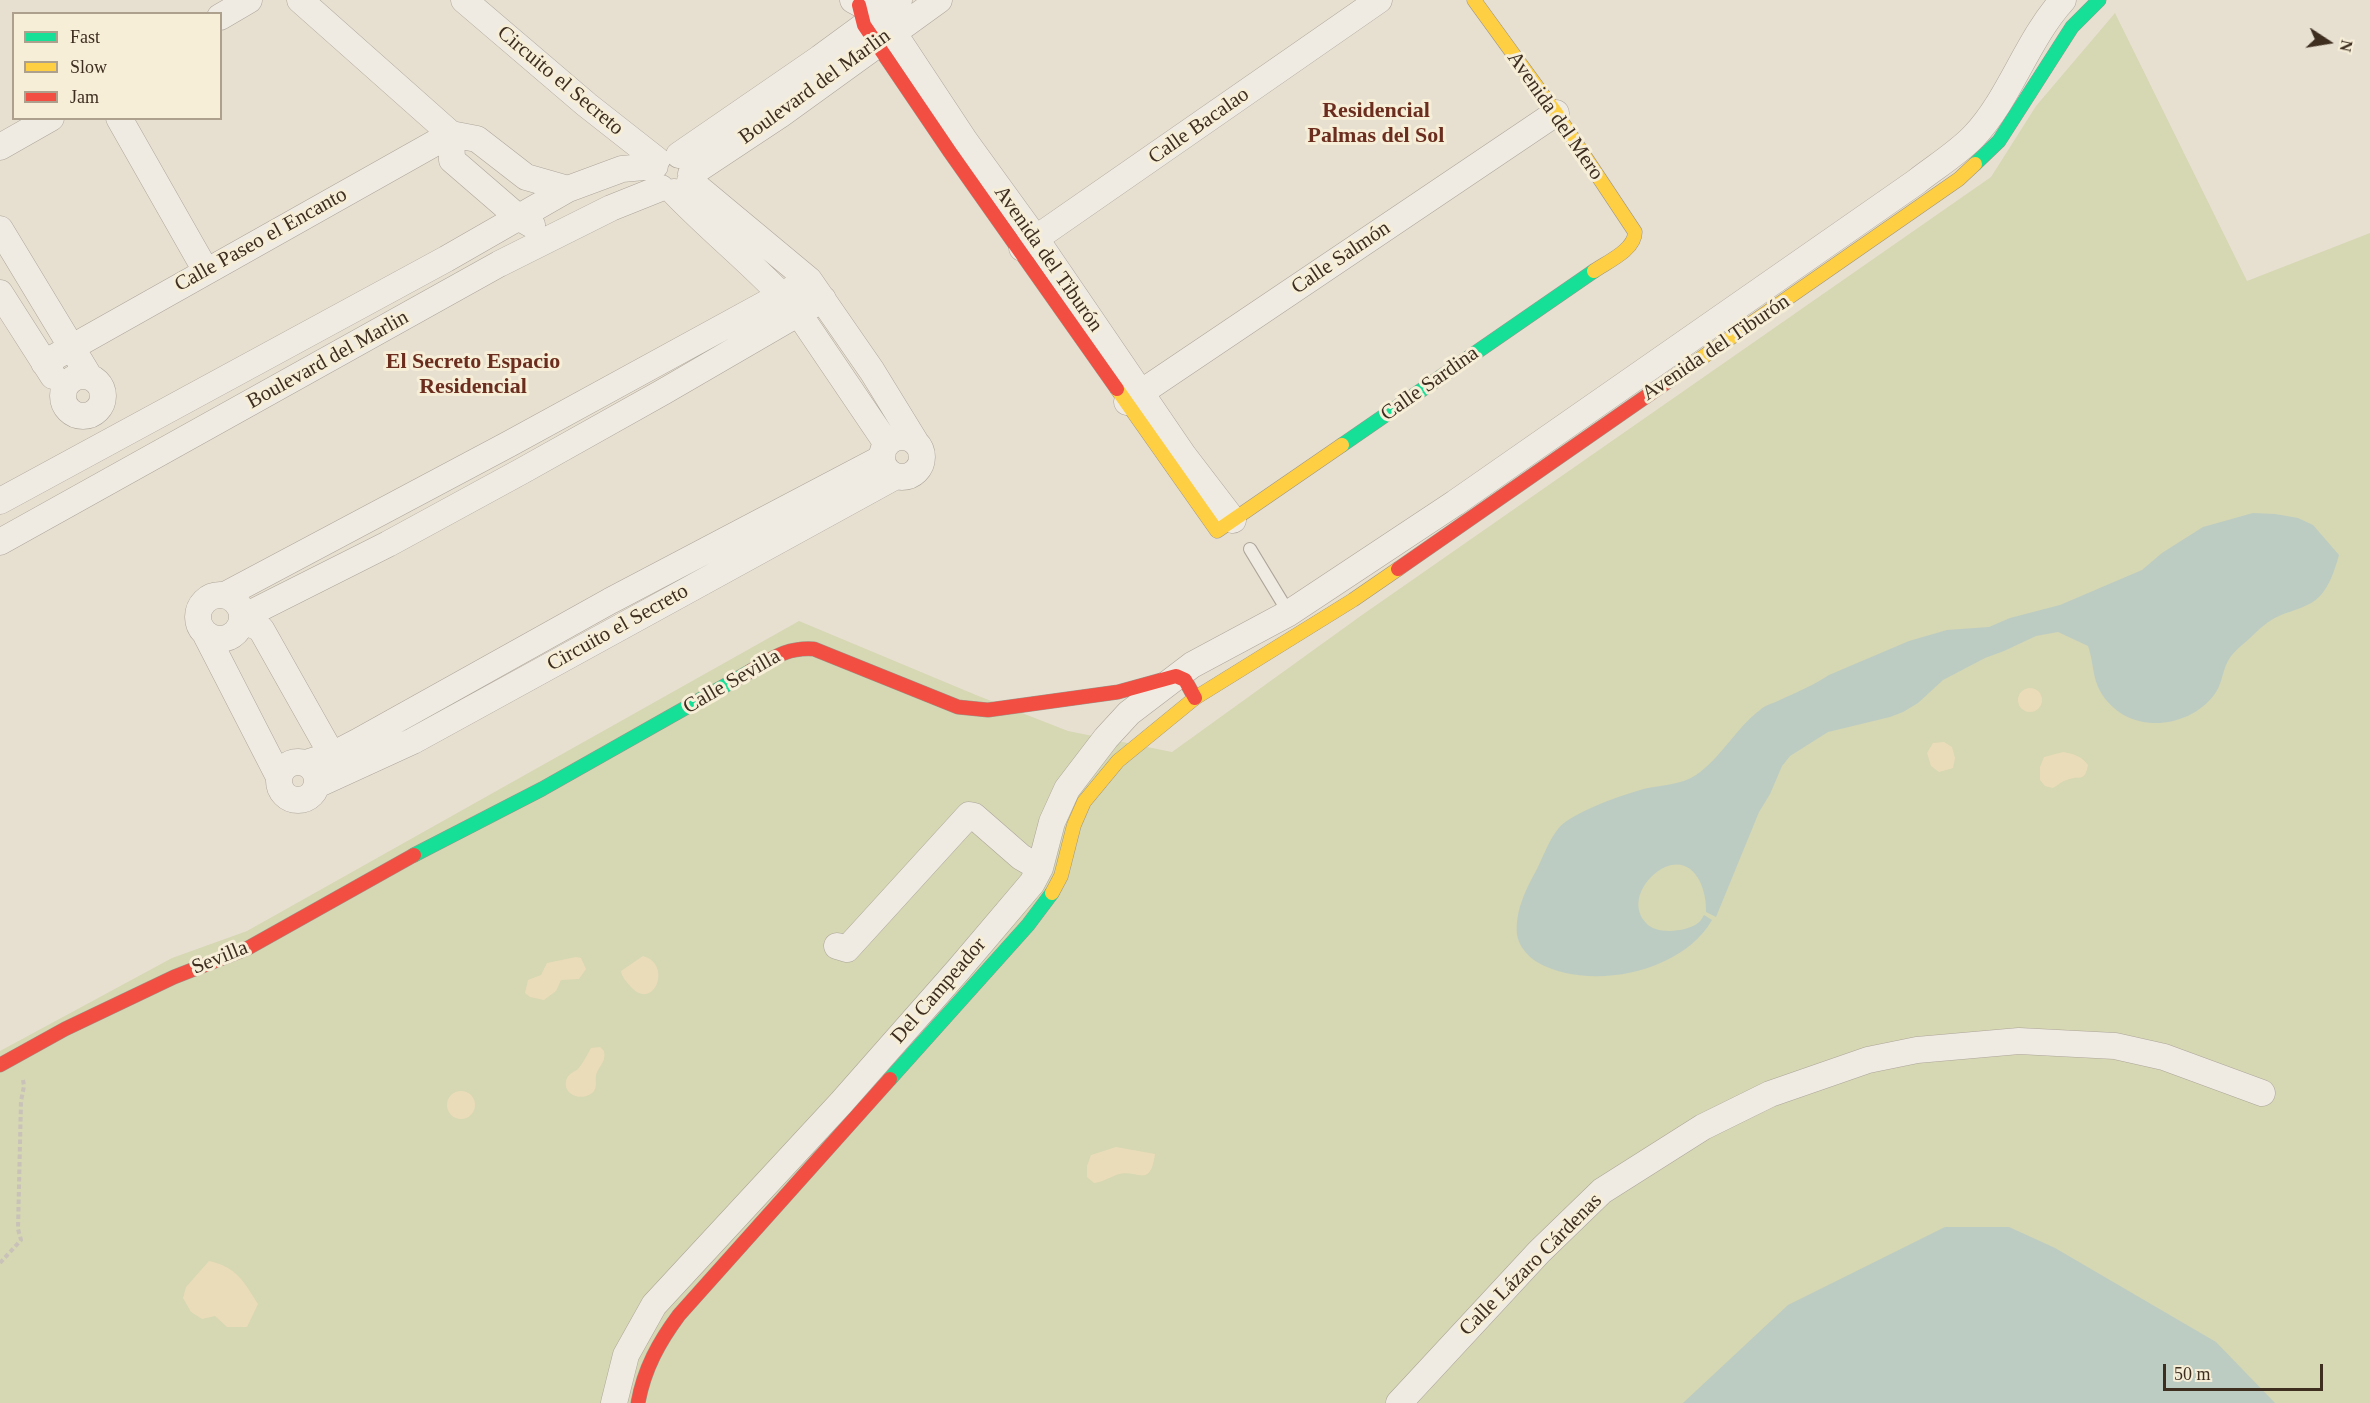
<!DOCTYPE html>
<html>
<head>
<meta charset="utf-8">
<style>
  body { margin:0 }
  #map { position:relative; width:2370px; height:1403px; overflow:hidden; background:#e7e0d1; font-family:"Times New Roman",serif }
  canvas { display:block }
  .legend { position:absolute; left:12px; top:12px; width:210px; height:108px; box-sizing:border-box; background:#f7eed8; border:2px solid #ada18e; margin:0; padding:8px 10px; list-style:none; font-size:18px; color:#3d2e20 }
  .legend li { display:flex; align-items:center; gap:12px; height:30px }
  .legend b { width:30px; border:2px solid #ada18e }
  .north { position:absolute; left:2298px; top:12px; width:60px; height:60px; -webkit-text-stroke:4px #f7eed8; paint-order:stroke; rotate:102deg; font-size:16px; font-weight:700; line-height:24px; text-align:center; color:#3d2e20 }
  .north::after { content:''; display:block; margin:auto; width:21px; height:27px; background:#3d2e20; clip-path:polygon(50% 0,100% 100%,50% 72%,0 100%) }
  .scale { position:absolute; left:2163px; top:1364px; width:160px; height:27px; box-sizing:border-box; border:3px solid #3d2e20; border-top:0; padding-left:8px; font-size:18px; line-height:21px; white-space:nowrap; color:#3d2e20; -webkit-text-stroke:4px #f7eed8; paint-order:stroke }
</style>
</head>
<body>
<div id="map">
<canvas width="2370" height="1403"></canvas>
<ul class="legend">
<li><b style="height:8px;background:#16e098"></b>Fast</li>
<li><b style="height:8px;background:#ffcf43"></b>Slow</li>
<li><b style="height:8px;background:#f24e42"></b>Jam</li>
</ul>
<div class="north">N</div>
<div class="scale">50 m</div>
</div>
<script>
const context = document.querySelector('canvas').getContext('2d');
context.lineJoin = 'round';
function fill(path, color) { context.fillStyle = color; context.fill(path, 'evenodd'); }
function trace(path, color, width, dash) { context.strokeStyle = color; context.lineWidth = width; context.lineCap = dash ? 'butt' : 'round'; context.setLineDash(dash || []); context.stroke(path); }
function drawText(font, color, halo, rows, align = 'center') {
  context.font = font + ' "Times New Roman",serif'; context.lineWidth = 6; context.setLineDash([]); context.textBaseline = 'middle'; context.strokeStyle = halo; context.fillStyle = color; for (const [text, x, y, turn = 0] of rows) {
    context.save(); context.translate(x, y); context.rotate((+turn || 0) * Math.PI / 180); context.textAlign = isNaN(turn) ? turn : align; if (halo) context.strokeText(text, 0, 0); context.fillText(text, 0, 0); context.restore();
  }
}
const green = new Path2D(`
  M2115,13L2247,281L2370,233V1403H0V1051L172,958L247,931L799,621L976,695L1068,731L1172,752L1362,615L1991,177L2036,106Z`);
const sand = new Path2D(`
  M2018 700a12 12 0 1 1 24 0a12 12 0 1 1-24 0Z
  M1944,742L1952,747L1955,758L1953,768L1939,772L1931,766L1927,753L1933,743Z
  M2063,752C2073,754 2082,756 2088,765C2084,784 2080,774 2067,780C2062,781 2058,785 2053,788L2045,786L2040,780V767L2044,757Z
  M643,956C673,964 654,1012 631,987C627,982 622,978 621,971Z
  M576,957L581,958L586,969L579,979L561,980L556,991L544,1000L530,997L525,993L528,980L541,975L547,963Z
  M600,1047L604,1051C606,1061 601,1064 597,1072C594,1079 598,1085 594,1091C584,1103 560,1095 567,1078C570,1073 574,1072 578,1069C583,1063 587,1055 591,1048Z
  M447 1105a14 14 0 1 1 28 0a14 14 0 1 1-28 0Z
  M1116,1147L1155,1154C1150,1191 1136,1167 1116,1175C1108,1178 1103,1182 1094,1183L1087,1177V1166L1091,1155Z
  M209,1261C237,1267 244,1282 258,1304L247,1327H227L215,1316L202,1319L191,1312L183,1298L186,1287Z`);
const water = new Path2D(`
  M2253,513L2275,514L2298,518L2313,525L2339,555C2335,569 2330,585 2320,596C2310,607 2292,610 2279,616C2269,620 2258,630 2250,638C2241,646 2231,653 2226,665C2222,675 2221,686 2214,695C2190,727 2135,735 2107,701C2091,682 2095,666 2088,646L2058,632L2036,636L2004,651L1985,658L1943,680L1918,703L1903,712L1890,717L1828,732L1790,756L1782,766L1770,794L1759,812L1716,917L1706,912C1707,888 1694,855 1665,867C1645,876 1628,904 1646,923C1656,935 1687,932 1698,923C1701,921 1702,918 1704,915L1712,920C1682,973 1588,992 1537,962C1528,957 1518,945 1517,934C1515,911 1526,889 1537,869C1543,857 1549,840 1558,829C1571,812 1627,793 1648,788C1664,785 1683,784 1696,775C1721,758 1736,728 1760,710C1765,705 1774,703 1780,700C1797,692 1814,685 1829,675L1909,641L1947,630L1989,627L2010,618L2060,605L2142,570L2162,553L2203,527Z
  M1945,1227H2009L2055,1248L2216,1342L2275,1403H1683L1788,1305Z`);
const path = new Path2D(`
  M0,1263L21,1240L18,1229L21,1101L24,1086L23,1080`);
const lane = new Path2D(`
  M1250,549L1290,615`);
const street = new Path2D(`
  M300,0L451,134L477,139L526,177L568,189
  M464,0L587,105L657,160
  M853,0L879,14L893,32L965,141L1036,239L1184,456L1233,520
  M220,17L249,0
  M119,118L206,271
  M451,134L452,160L518,217L532,225
  M0,147L51,118
  M679,155L820,58L899,0
  M691,174L780,115L939,0
  M690,181L809,280L872,371L915,441
  M674,192C714,234 761,270 799,314L887,444
  M0,229L89,376
  M1022,248L1379,0
  M0,293L53,376
  M44,363L451,134
  M63 396a20 20 0 1 1 40 0a20 20 0 1 1-40 0Z
  M1127,402L1556,113
  M882 457a20 20 0 1 1 40 0a20 20 0 1 1-40 0Z
  M0,501L446,259L568,189L622,169L655,166
  M0,542L499,264L611,208L661,188
  M198 617a22 22 0 1 1 44 0a22 22 0 1 1-44 0Z
  M225,595L509,444L809,280
  M243,617L388,544L522,471L663,392L823,299
  M243,620L261,629L332,755L337,770
  M206,635L279,777
  M279 781a19 19 0 1 1 38 0a19 19 0 1 1-38 0Z
  M306,763L332,755L357,742L610,601L882,458
  M317,785L413,741L896,476
  M837,946L847,949L969,815L974,816L1021,857L1040,868
  M614,1403L626,1355L654,1305L841,1103L959,969L1032,883L1040,868L1052,822L1067,789L1106,738L1129,713L1192,665L1289,613L1455,503L1916,182C1935,167 1958,153 1974,136C2010,98 2026,41 2063,0
  M1399,1403L1539,1252L1602,1191L1703,1127L1770,1094L1868,1060L1917,1050L2019,1041L2115,1046L2164,1057L2262,1093`);
const fast = new Path2D(`
  M1975,164L1999,141L2072,27L2099,0
  M1342,445L1594,271
  M414,855L542,789L749,672
  M890,1079L1028,925L1052,893`);
const slow = new Path2D(`
  M1474,0L1556,113L1635,232C1635,250 1607,262 1594,271
  M1677,375L1959,179L1975,164
  M1117,389L1217,531L1342,445
  M1052,893L1061,876L1074,825L1084,802L1118,761L1195,698L1353,600L1398,569`);
const jam = new Path2D(`
  M859,5L864,25L950,152L1117,389
  M1398,569L1677,375
  M749,672C772,659 786,647 814,649L958,707L988,710L1118,692L1176,676L1185,680L1195,698
  M0,1065L65,1029L174,977L248,948L414,855
  M638,1403C644,1369 659,1342 679,1315L890,1079`);
const streetNames = [
  ["Circuito el Secreto",560,81,40],
  ["Boulevard del Marlin",815,87,-36],
  ["Avenida del Mero",1555,116,55],
  ["Calle Bacalao",1199,126,-35],
  ["Calle Paseo el Encanto",261,240,-29],
  ["Calle Salmón",1341,258,-34],
  ["Avenida del Tiburón",1048,259,55],
  ["Avenida del Tiburón",1716,348,-34],
  ["Boulevard del Marlin",328,360,-29],
  ["Calle Sardina",1430,384,-35],
  ["Circuito el Secreto",618,628,-29],
  ["Calle Sevilla",732,682,-30],
  ["Sevilla",220,958,-22],
  ["Del Campeador",939,991,-49],
  ["Calle Lázaro Cárdenas",1531,1265,-45]
];
const neighbourhoodNames = [
  ["Residencial",1376,111],
  ["Palmas del Sol",1376,136],
  ["El Secreto Espacio",473,362],
  ["Residencial",473,387]
];
fill(green, '#d6d7b3');
fill(sand, '#eadcb9');
fill(water, '#bcccc2');
trace(lane, '#ada599', 14);
trace(street, '#ada599', 27);
trace(fast, '#9c958a', 15);
trace(slow, '#9c958a', 15);
trace(jam, '#9c958a', 15);
trace(path, '#c8c2b9', 4, [4.5, 3]);
trace(lane, '#efebe3', 12);
trace(street, '#efebe3', 26);
trace(fast, '#16e098', 14);
trace(slow, '#ffcf43', 14);
trace(jam, '#f24e42', 14);
drawText('21px', '#3d2e20', '#f7eed8', streetNames);
drawText('bold 22px', '#6b2e1e', '#f7eed8', neighbourhoodNames);
</script>
</body>
</html>
